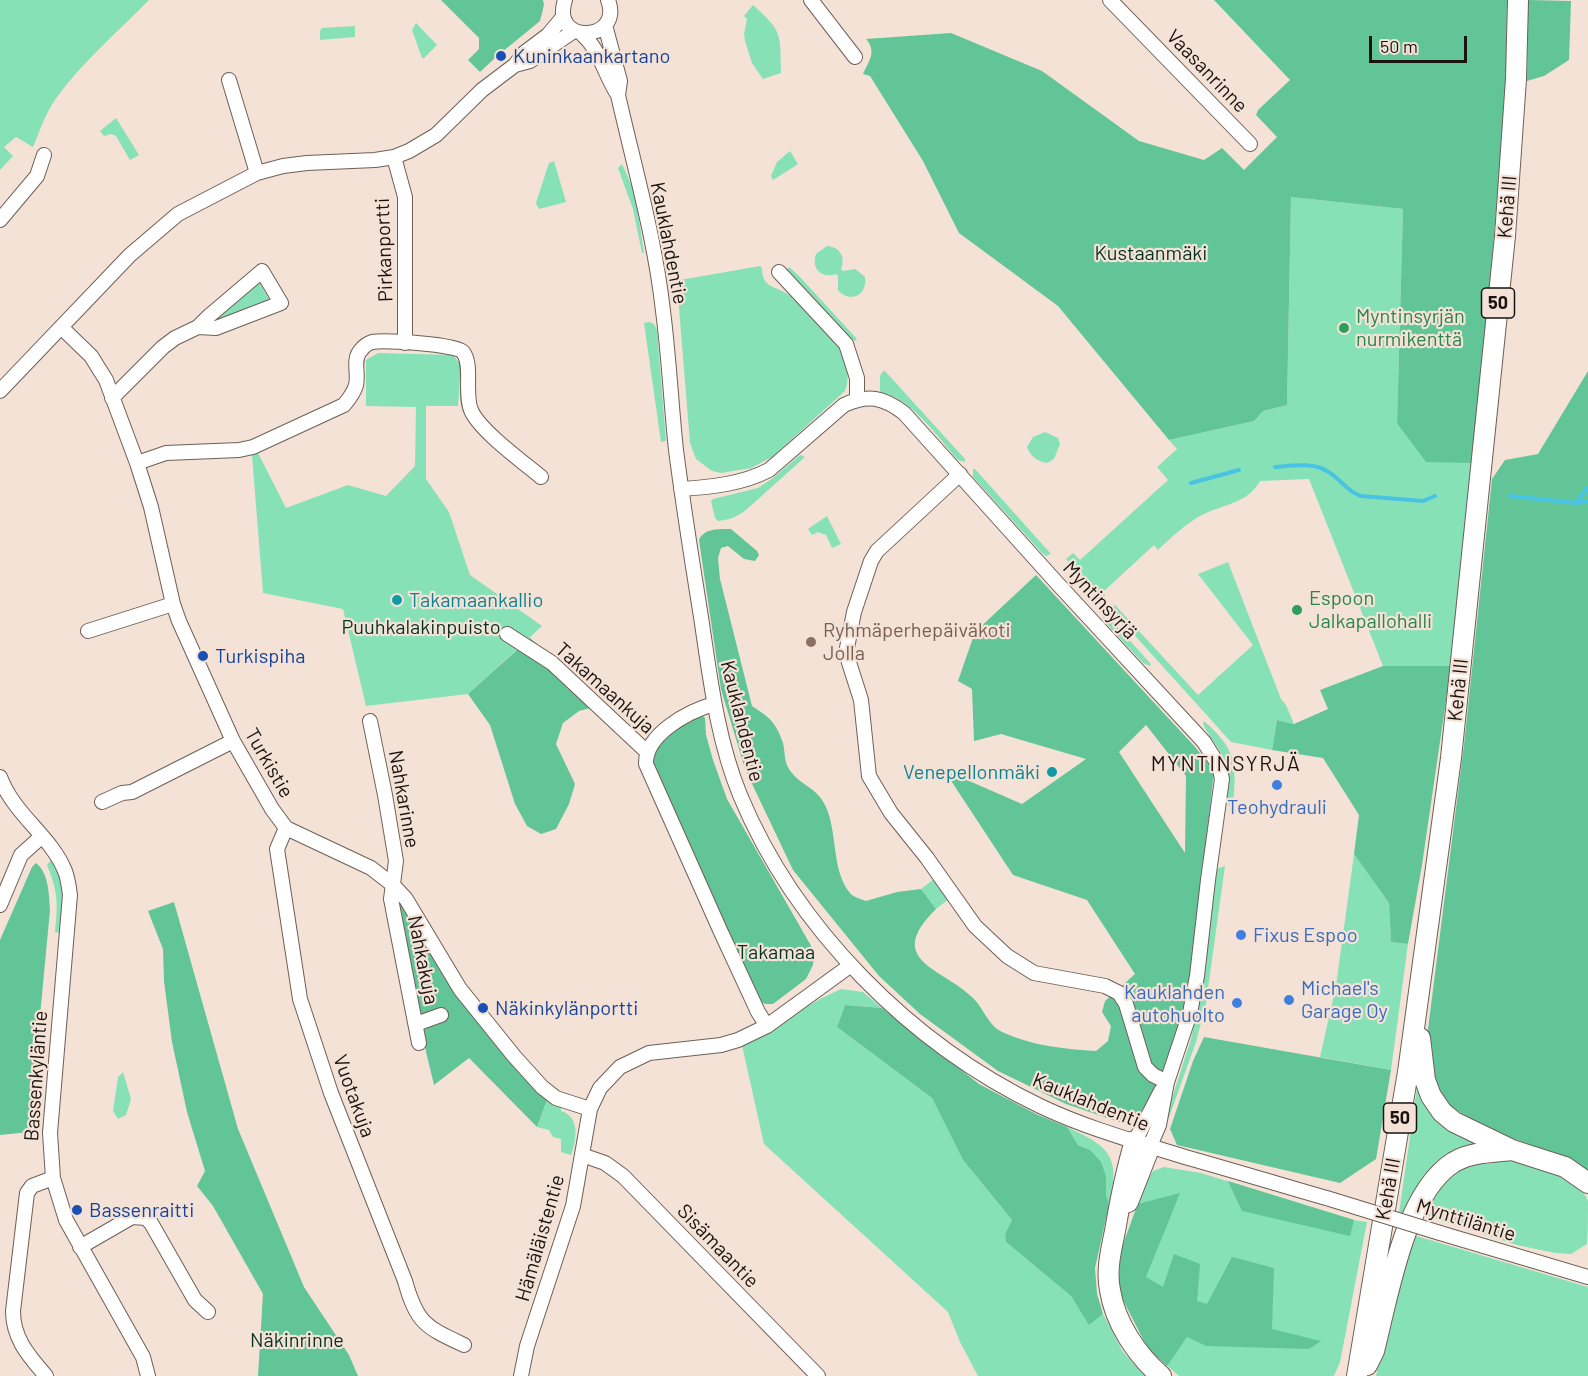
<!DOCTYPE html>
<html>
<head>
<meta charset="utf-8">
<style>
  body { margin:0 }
  #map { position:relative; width:1588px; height:1376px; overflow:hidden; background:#f4e2d7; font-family:Barlow,sans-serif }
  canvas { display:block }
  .scale { position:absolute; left:1369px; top:36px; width:98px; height:27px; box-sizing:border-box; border:3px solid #1a1410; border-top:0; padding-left:8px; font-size:18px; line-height:21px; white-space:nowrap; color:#1a1410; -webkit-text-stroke:4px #f4e2d7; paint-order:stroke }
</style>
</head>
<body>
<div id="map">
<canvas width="1588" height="1376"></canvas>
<div class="scale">50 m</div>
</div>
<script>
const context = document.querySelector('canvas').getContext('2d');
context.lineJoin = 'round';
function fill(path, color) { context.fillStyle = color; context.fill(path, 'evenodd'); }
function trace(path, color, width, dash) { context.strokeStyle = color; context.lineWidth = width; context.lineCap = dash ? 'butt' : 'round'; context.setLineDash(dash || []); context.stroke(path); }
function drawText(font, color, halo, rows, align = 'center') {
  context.font = font + ' Barlow,sans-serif'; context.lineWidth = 4.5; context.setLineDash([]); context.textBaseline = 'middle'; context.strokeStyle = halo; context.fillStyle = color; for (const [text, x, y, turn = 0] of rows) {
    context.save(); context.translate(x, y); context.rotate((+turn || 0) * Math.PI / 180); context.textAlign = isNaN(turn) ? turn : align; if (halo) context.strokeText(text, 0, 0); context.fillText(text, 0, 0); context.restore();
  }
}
const green = new Path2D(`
  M0,0H149C119,31 83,61 57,97C46,112 40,130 33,147L16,137L4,147L13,156L0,170Z
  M753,5C783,32 780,33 781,73L763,79L752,63L745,41L744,34L747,19L744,16Z
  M416,23L437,45L424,58H422L412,30Z
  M355,26V37L320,40V31L322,28Z
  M116,118L139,155L130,160L116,136L111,134L104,136L100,131Z
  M790,151L798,164L773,180L771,176L777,162Z
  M554,161L566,202L539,209L536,203L549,163Z
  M622,164L635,193L644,253H642L633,209L618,168Z
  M1291,197L1403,209L1397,423L1474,463L1451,666H1383L1309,479L1260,481C1248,503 1225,504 1204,514C1187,522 1172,537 1158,550L1154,545L1103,592L1105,595L1102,598L1066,559L1073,553L1080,560L1168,480L1157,467L1177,449L1169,440L1254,421L1263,411L1287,405Z
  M827,246C840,247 846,257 841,269L843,271L855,269L865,277C868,295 850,304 838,290V276L836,274C821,279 811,268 816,254Z
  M760,266L762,268C762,291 779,285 793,298C804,307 833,338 841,350C848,362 850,379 845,391L772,457L751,468L721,473L712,471L696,459L690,443L677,283L680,280Z
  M789,267L799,276L857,339L855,341L851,339L787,269Z
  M259,282L270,301L217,324L213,321Z
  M649,322L654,324L657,330L666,441L661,442L644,323Z
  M378,353L453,355L461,365L458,406H426V479L449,512L470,575L542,626L468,694L366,706L343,609L263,593L252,455L258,453L286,508L348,485L386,496L415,466L416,407L366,406V360Z
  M883,371H885L965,459V462L958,460C938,438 911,397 880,392V376Z
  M1045,432L1058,438L1060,444L1054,459L1047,463C1037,461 1031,457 1027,447L1033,437Z
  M800,455L805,457L746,510C737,517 729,520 718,521L715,518L711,501L713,499L758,488L773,478Z
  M973,469H975L1051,554L1046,556L1042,553L973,477Z
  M827,516L841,544L832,548L826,535L818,532L812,535L808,529Z
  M1228,562L1281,699L1286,705L1294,724L1277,720L1272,750L1231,742L1110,608L1115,605L1198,695L1253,645L1198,574Z
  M1105,613L1151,664L1150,666L1143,663L1104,621L1103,616Z
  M1204,721C1236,749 1237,764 1233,804L1230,807C1223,797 1230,782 1228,770C1225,753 1210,740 1203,724Z
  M1354,854L1389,903L1391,942L1408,944L1391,1070L1320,1057L1336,986Z
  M51,860C66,883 63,906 61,933L55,932C58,903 58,892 47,865Z
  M1225,866L1206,1003L1196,1042L1167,1123L1165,1120L1191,1039L1199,1000L1217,869Z
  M934,879L949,899L936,909L921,889Z
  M841,989L863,992L882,1008L845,1005L837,1027L932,1098L963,1160L1012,1220L1005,1234L1006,1242L1071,1296L1089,1324L1103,1314L1123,1352L1145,1376H978L960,1342L948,1312L764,1144L742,1045L820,999Z
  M123,1072L131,1099L126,1115L118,1119L113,1111L118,1077Z
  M1418,1081L1489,1145L1473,1147L1396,1234Z
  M547,1100L561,1106V1111C580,1116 577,1140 571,1155L561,1152V1139L553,1137L549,1130L537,1127Z
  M1067,1127C1110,1147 1121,1156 1109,1205L1106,1194V1176L1090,1150L1078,1145Z
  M1505,1160C1526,1165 1580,1176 1588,1201C1588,1209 1588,1235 1587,1244L1571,1254L1555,1253L1517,1245L1421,1214L1443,1181L1467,1165Z
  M1164,1167L1201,1173L1354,1220L1367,1222L1340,1362L1334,1376H1179L1148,1349L1121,1250L1144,1186L1153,1171Z
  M1413,1235L1588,1287V1376H1376L1382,1347Z`);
const forest = new Path2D(`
  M441,0H543L544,5L540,21L496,57L480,72L468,60L479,49V38Z
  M1214,0H1507L1506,98L1474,463L1426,462L1397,423L1403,209L1291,197L1287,405L1263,411L1254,421L1169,440L1058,306L959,233L923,161L870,76L863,74C869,61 877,51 866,39L951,33L1042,71L1139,141L1204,160L1222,148L1244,170L1277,137L1256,115L1258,110L1290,80Z
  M1528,0L1571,1L1569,60L1544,76L1527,81Z
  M1588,371V1172L1567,1158L1490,1130L1446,1104L1430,1070L1428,1029L1464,745L1492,479L1505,460L1538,454Z
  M731,529L757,551L759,555L755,561L744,559L728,546L721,548L718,558L720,579L752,706C769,717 776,722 783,743C786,756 783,762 792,773C801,785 817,788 825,805C838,831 831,870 850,893C853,897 861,899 866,901L897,892L921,889L936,909C883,961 943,968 973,998C984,1009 988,1025 1002,1032C1032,1046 1065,1049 1096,1051L1108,1041L1111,1026L1102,1012L1105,1001L1135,974L1087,900L1013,875L944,770L1022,804L1086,759L1001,734L974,741L972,689L958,681L975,632L1036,575L1196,748L1214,771L1192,970L1177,1039L1154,1092L1140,1113L1122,1123L1066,1104L998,1071L920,1014L879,976L793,870L745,769L721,689L699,540C704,528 719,529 731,529ZM1146,725L1186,776L1185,853L1119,752Z
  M530,638L606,704L579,711L563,723L556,744L575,784L569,804L556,829L541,834L527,826L515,804L490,725L468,694Z
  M1383,666H1451L1422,865L1408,944L1391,942L1389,903L1354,854L1359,815L1323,758L1272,750L1277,720L1294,724L1328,709L1320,690Z
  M698,715H702L705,718L706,735L713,760L727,799L814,951L813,965L806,979L773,1004H765L759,1001L650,766C653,741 678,727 698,715Z
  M36,863C49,873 49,895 50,910L29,1132L0,1135V940L32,867Z
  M397,901L401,903L415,923L455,994L470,1013L547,1100L537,1127L469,1058L434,1085C430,1066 424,1049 423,1030L448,1017L446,1008L424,1016L418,1011Z
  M174,902L238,1129L304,1287L349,1355L358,1376H258L263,1294L213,1206L197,1186L205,1171L187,1112L172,1042L164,981L163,949L148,911Z
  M845,1005L882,1008L979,1084L1036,1114L1067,1127L1078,1145L1090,1150L1101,1162L1106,1176V1194L1109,1205L1095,1268L1097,1294L1103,1314L1089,1325L1071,1296L1006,1242L1005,1234L1012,1220L963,1160L932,1098L837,1027Z
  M1204,1037L1391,1070L1376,1159L1340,1183L1177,1145L1170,1129L1193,1061Z
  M1228,1181L1354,1220L1350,1236L1242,1211Z
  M1180,1193L1146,1277L1163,1287L1174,1254L1200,1264L1197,1301L1207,1304L1232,1257L1274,1268L1272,1329L1321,1341L1309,1349L1206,1346L1187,1337L1167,1366L1148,1349L1118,1290L1121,1250L1138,1204Z`);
const stream = new Path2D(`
  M1275,467C1291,466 1312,462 1327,471C1340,478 1346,491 1361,496L1423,501L1435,496
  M1191,483L1239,470
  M1510,496L1577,503L1588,501
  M1577,502L1588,487`);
const minor = new Path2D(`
  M565,0C550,46 624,42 608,0
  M811,0L855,57
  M1110,0L1250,144
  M605,25L620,81L618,95
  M582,34C601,51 604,74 618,95C634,166 655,238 663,311C669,357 671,403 676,450C683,505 692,561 701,617C710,677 717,739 740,795C795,928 911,1044 1040,1106C1086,1128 1137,1142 1185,1157C1235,1171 1284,1186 1333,1200
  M515,65L530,61L574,31
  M229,80L257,173
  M394,157L405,197V343
  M0,220L37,176L44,155
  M779,272L846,344L857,378V399
  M61,327L91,356L106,380L137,463L151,507L173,604L179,621L233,741L272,809L286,828L371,868L393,885L406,899L460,989L514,1056L542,1087L556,1098L590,1109
  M0,391L130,255L178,214L257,173L283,166L307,163L375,160L394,157L409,151L436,135L482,90L515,65L524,53L548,35L563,17
  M112,398L163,347L175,338L198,327L216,328L281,303L262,271L209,316L198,327
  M137,463L166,453L239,450L253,447L344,405C349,399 354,393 356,385C359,374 352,359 361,350C363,347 368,343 372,342C384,340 457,344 463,352C473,365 464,394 471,410C479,430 523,462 541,477
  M960,474L877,551L871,561L854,612L846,653L861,700L869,776L891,813L927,858L975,926L1007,956L1034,973L1105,986L1119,993L1126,1004L1145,1067L1153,1075L1167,1082
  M681,489C712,487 742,484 769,470L844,405C868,394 883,397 904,413L1057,583L1204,742L1219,766L1222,779L1208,880L1197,976L1190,1013L1167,1082L1159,1125L1150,1146
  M88,631L173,604
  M507,634L552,663L647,752
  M714,704C689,711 645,734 646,764L720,930L758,1012L767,1026
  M370,721L385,795L396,861L391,899L419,1043
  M0,777C14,815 51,836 65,871C68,879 69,887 70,895L50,1133L53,1178L66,1220L143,1357L148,1376
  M102,802L122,793L132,792L233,741
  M286,828L277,849L300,999L331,1093L405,1281C417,1324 426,1327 464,1345
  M0,905L21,855L41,837
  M416,1024L441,1015
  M1135,1141L1161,1091
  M582,1155L605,1163L623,1176L818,1376
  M1440,1233L1588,1277
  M80,1247L132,1217L146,1218L151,1223L195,1300L208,1312
  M46,1376C29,1356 13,1339 13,1311L27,1193L32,1186L53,1178
  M521,1376L527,1346L573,1206L590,1109L600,1088L620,1067L649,1053L721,1045L738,1040L767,1026L851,965`);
const highway = new Path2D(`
  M1420,1038L1425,1080L1431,1096L1442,1112L1454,1122L1512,1150L1565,1167L1588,1183
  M1135,1141C1126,1171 1120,1201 1115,1231C1111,1250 1106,1271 1110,1290C1115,1323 1137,1355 1161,1376
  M1128,1202L1150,1146
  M1367,1365L1374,1351C1388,1297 1404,1193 1454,1162C1471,1152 1493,1152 1512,1150
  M1357,1376L1408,1072L1451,758L1505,236L1516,79L1518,0`);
const minorBridge = new Path2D(`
  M1333,1200L1440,1233`);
const markers = [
  [501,56,6,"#1a4fb4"],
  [1344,328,6,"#2e9e5b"],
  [397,600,6,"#0f9aa8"],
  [1297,610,6,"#2e9e5b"],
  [811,642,6,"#8d6e63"],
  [203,656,6,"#1a4fb4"],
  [1052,772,6,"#0f9aa8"],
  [1277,785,6,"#3f7fe0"],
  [1241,935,6,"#3f7fe0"],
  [1289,1000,6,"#3f7fe0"],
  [1237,1003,6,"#3f7fe0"],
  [483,1008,6,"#1a4fb4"],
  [77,1210,6,"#1a4fb4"]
];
const shields = [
  [1498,303,33],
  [1400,1118,33]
];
const shieldNames = [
  ["50",1498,303],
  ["50",1400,1118]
];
const transitNames = [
  ["Kuninkaankartano",513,56],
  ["Turkispiha",215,656],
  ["Näkinkylänportti",495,1008],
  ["Bassenraitti",89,1210]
];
const streetNames = [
  ["Vaasanrinne",1207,71,46],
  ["Kehä III",1507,207,-85],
  ["Kauklahdentie",669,243,79],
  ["Pirkanportti",384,250,-92],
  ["Myntinsyrjä",1100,600,47],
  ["Takamaankuja",605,688,42],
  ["Kehä III",1458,690,-84],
  ["Kauklahdentie",742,721,76],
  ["Turkistie",269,763,60],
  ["Nahkarinne",404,799,80],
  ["Nahkakuja",423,960,79],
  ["Bassenkyläntie",36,1076,-86],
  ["Vuotakuja",354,1096,70],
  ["Kauklahdentie",1091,1102,22],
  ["Kehä III",1388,1189,-80],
  ["Mynttiläntie",1466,1220,17],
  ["Hämäläistentie",540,1238,-74],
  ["Sisämaantie",718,1246,46]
];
const parkNames = [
  ["Kustaanmäki",1151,253],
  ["Puuhkalakinpuisto",421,627],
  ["Takamaa",776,952],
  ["Näkinrinne",297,1340]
];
const leisureNames = [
  ["Myntinsyrjän",1356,316],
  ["nurmikenttä",1356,339],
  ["Espoon",1309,598],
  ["Jalkapallohalli",1309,621]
];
const cultureNames = [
  ["Takamaankallio",409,600],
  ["Venepellonmäki",1040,772,"right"]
];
const educationNames = [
  ["Ryhmäperhepäiväkoti",823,630],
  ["Jolla",823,653]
];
const shopNames = [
  ["Teohydrauli",1277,807,"center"],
  ["Fixus Espoo",1253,935],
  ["Michael's",1301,988],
  ["Garage Oy",1301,1011],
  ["Kauklahden",1225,992,"right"],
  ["autohuolto",1225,1015,"right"]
];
const neighbourhoodNames = [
  ["MYNTINSYRJÄ",1226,764]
];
fill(green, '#86e1b6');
fill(forest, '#61c598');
trace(stream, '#48c3e3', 4);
trace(minor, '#6e5f55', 16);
trace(highway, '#6e5f55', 22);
trace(minor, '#fff', 14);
trace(highway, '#fff', 20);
trace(minorBridge, '#6e5f55', 16, []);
trace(minorBridge, '#fff', 14);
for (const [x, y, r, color] of markers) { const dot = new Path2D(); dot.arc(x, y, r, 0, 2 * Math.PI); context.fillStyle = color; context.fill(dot); trace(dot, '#f4e2d7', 2); }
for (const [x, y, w] of shields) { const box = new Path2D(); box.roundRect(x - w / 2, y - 15, w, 30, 4.5); context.fillStyle = '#f4e2d7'; context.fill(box); trace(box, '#1a1410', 1.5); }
drawText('bold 18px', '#1a1410', null, shieldNames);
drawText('20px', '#164399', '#f4e2d7', transitNames, 'left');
drawText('20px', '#1a1410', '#f4e2d7', streetNames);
drawText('20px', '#053322', '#f4e2d7', parkNames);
drawText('20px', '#27864d', '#f4e2d7', leisureNames, 'left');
drawText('20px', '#0d838f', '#f4e2d7', cultureNames, 'left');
drawText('20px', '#785e54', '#f4e2d7', educationNames, 'left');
drawText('20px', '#366cbe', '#f4e2d7', shopNames, 'left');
context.letterSpacing = '1.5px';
drawText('21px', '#1a1410', '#f4e2d7', neighbourhoodNames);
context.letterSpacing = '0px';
</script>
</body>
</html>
